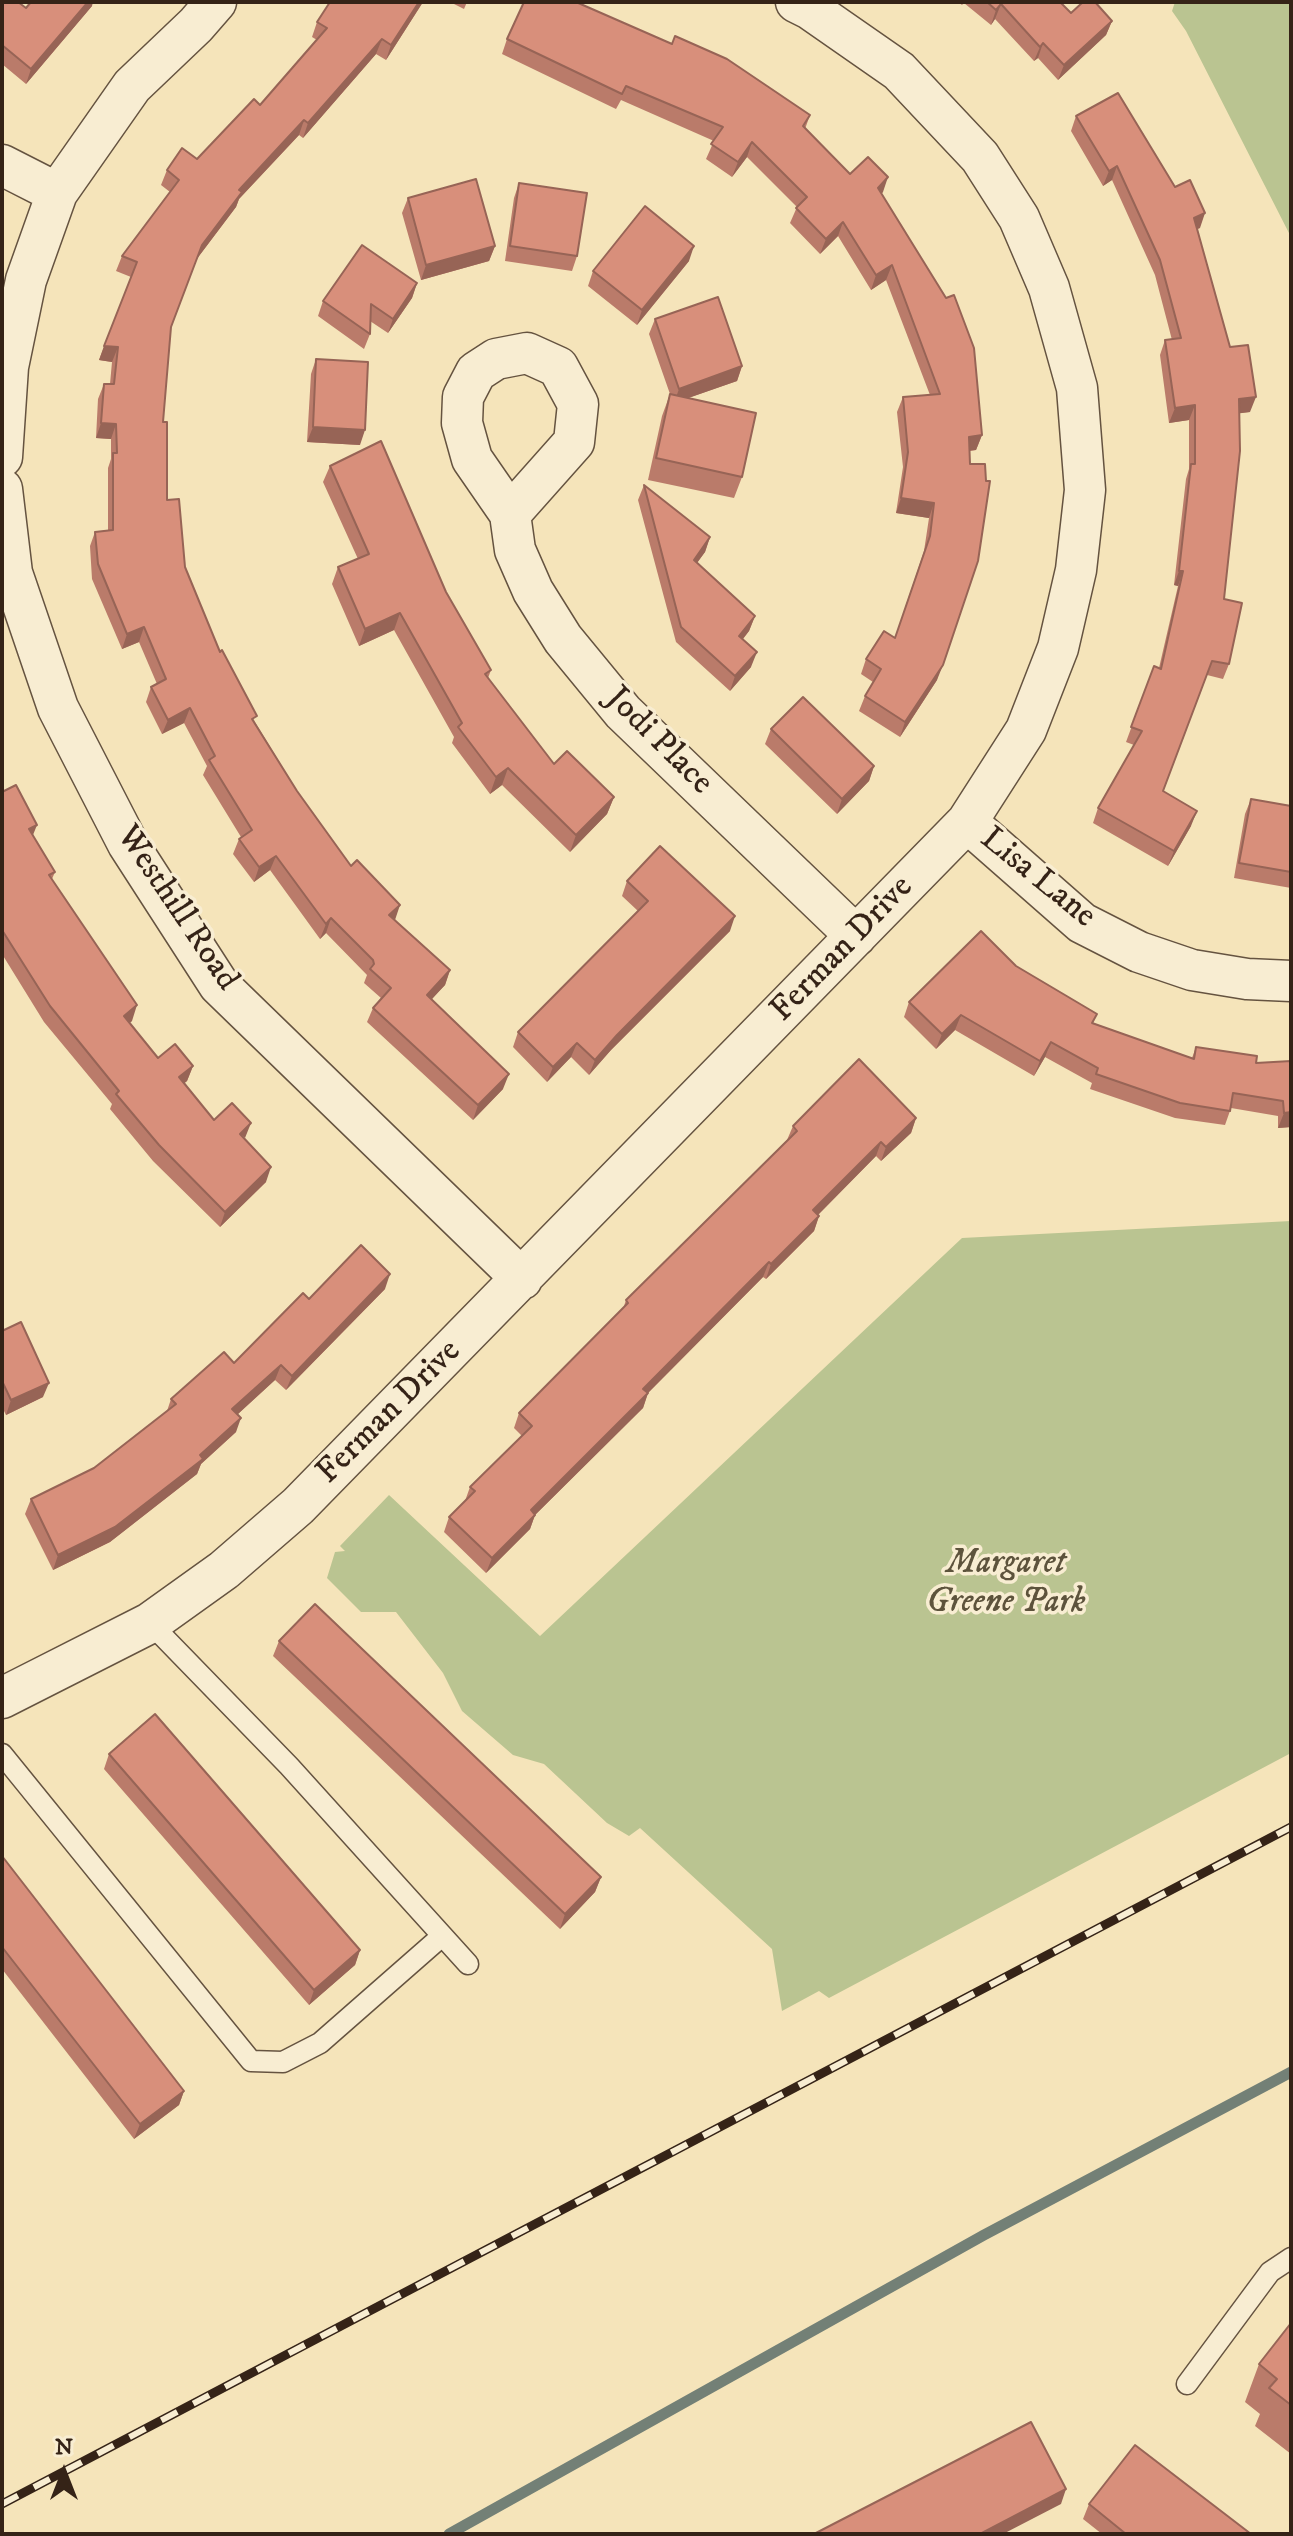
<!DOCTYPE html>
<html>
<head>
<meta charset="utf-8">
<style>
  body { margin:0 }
  #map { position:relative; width:1293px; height:2536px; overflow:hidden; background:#f5e4ba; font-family:"IM FELL DW Pica",serif }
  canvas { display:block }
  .frame { position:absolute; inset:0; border:4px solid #352317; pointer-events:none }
  .north { position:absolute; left:24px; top:2432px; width:80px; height:80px; -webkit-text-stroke:6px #f8edd2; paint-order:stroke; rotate:0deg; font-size:22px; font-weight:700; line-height:32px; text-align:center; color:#352317 }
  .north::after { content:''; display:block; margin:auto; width:28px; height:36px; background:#352317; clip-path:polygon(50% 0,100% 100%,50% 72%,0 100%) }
</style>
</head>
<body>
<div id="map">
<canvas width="1293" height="2536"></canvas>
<div class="frame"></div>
<div class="north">N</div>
</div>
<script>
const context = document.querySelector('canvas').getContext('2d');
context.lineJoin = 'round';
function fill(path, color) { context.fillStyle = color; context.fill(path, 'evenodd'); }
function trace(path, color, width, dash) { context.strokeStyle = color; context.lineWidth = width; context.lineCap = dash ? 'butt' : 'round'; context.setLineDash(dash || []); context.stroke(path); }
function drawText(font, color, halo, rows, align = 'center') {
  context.font = font + ' "IM FELL DW Pica",serif'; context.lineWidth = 7; context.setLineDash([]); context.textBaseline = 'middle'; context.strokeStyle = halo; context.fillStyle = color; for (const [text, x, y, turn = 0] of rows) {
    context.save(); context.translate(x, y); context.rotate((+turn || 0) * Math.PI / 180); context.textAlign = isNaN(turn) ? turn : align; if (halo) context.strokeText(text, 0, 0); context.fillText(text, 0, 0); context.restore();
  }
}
const green = new Path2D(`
  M1175,2H1291V237L1186,31L1172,11Z
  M1291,1221V1753L829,1998L819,1991L782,2011L772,1949L640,1828L629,1836L607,1823L544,1764L513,1755L462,1711L443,1673L396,1612H361L327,1578L335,1552L345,1551L340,1546L389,1495L540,1636L962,1238Z`);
const stream = new Path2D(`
  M449,2534L984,2235L1291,2072`);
const service = new Path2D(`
  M150,1623L289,1766L468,1964
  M2,1754L251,2061L283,2062L320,2043L442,1936
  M1187,2384L1270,2272L1291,2258`);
const minor = new Path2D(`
  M2,165L57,193
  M2,457L8,367L26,280L57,193L132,86L196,25L216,2
  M2,489L12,573L58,708L128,844L219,985L522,1279
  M510,514L574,442L578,404L558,367L527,353L496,359L476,372L463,397L462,423L472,459L510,514L515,550L533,591L563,639L623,712L856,936
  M967,822L1082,923L1139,952L1192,970L1247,979L1291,981
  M2,1698L150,1623L224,1570L298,1506L967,822L1026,730L1058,648L1076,570L1085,490L1077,388L1049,288L1019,218L980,157L899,71L810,9L796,2`);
const rail = new Path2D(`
  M2,2504L1291,1827`);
const wall = new Path2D(`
  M2,2L26,8L92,6L26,84L2,64Z
  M330,2H423L386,60L376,54L303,138L299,135L239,199L236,207L196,260L171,328L163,422L167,500L185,567L220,652L255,722L297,791L351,866L394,920L450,970L445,985L431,999L503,1089L473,1120L367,1022L373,1008L381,998L364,983L367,975L326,933L320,939L270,870L254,882L233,854L239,839L241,837L203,775L207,766L184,723L162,734L146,702L151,687L157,684L139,642L122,649L92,579L90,546L95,532L108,530V468L111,459V439L96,438L98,399L104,384H110L112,362L99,360L131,277L116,271L122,256L170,192L161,185L167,170L197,159L260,105L317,40L312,37L317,22Z
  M450,2H467L464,9Z
  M958,2H1060L1071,13L1112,21L1106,35L1058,80L1038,58L1034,61L995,19L991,25L964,3L962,5Z
  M507,39L810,115L805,129L850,174L883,192L881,194L982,435L976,450L970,451L937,680L900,737L859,711L865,696L873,682L861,674L866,659L895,638L924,551L929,518L896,513L903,467L897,412L903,397L930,395L886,280L871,290L838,236L820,254L790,223L797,207L747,157L732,177L706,159L714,141L621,100L616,109L502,54Z
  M1076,116L1200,228L1197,229L1230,347L1250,412L1239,413L1224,599L1229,664L1223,679L1207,675L1163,792L1191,826L1168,866L1093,823L1098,808L1134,745L1126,742L1154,666L1159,668L1178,586L1174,585L1186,479L1189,469V420L1169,423L1160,355L1165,340H1172L1155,275L1112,180L1103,186L1071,131Z
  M519,183L577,256L572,271L505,261L514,198Z
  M408,198L495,246L489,261L421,280L402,213Z
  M689,261L637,325L588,286L593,271Z
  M417,283L412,298L388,333L370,321V334L364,349L318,316L323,301Z
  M655,319L742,366L737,381L688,398L742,477L734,498L648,480L662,416L670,394L649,334Z
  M316,359L360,445L307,442L311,374Z
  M330,466L446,592L491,670L488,678L554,764L614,797L607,814L570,852L502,785L490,794L452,743L454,737L394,630L359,646L332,584L338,567L358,559L323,482Z
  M644,485L710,537L705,552L697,563L755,616L749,631L743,639L751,667L730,691L676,642L638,500Z
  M771,729L874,766L869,781L837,814L765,744Z
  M2,792L33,836L55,872L52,879L132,1021L129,1023L158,1058L193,1066L187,1081L184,1083L214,1120L245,1139L266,1182L220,1227L153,1161L110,1109L112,1104L44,1022L2,954Z
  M1251,799L1291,806V888L1234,878L1245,814Z
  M627,881L730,931L611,1050L589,1075L571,1057L547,1082L513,1047L518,1032L638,911L622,896Z
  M1016,966L1097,1014L1093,1023L1192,1058L1196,1047L1256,1063L1291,1061V1127L1278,1128V1116L1231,1108L1225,1125L1175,1118L1090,1089L1092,1083L1045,1057L1034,1076L955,1030L936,1049L904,1017L909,1002Z
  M916,1118L911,1133L881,1161L876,1156L818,1215L819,1216L814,1231L766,1279L763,1277L648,1393L643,1408L535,1515L530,1529L486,1573L444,1532L449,1517L465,1501L470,1487L522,1436L514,1428L519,1413L623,1309L626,1300L787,1140L793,1126Z
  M385,1289L286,1390L275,1380L238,1414L236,1432L201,1464L197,1474L110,1542L53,1570L25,1514L31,1499L94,1468L167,1411L171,1399L234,1363L309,1299Z
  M2,1331L43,1397L6,1415L2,1407Z
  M279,1641L601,1877L595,1892L560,1929L273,1656Z
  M109,1754L360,1950L355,1965L309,2005L104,1769Z
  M2,1856L184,2091L179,2105L134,2139L2,1969Z
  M1291,2323V2454L1255,2426L1260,2414L1245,2402L1259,2364Z
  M1089,2504L1251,2534H1102L1083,2519Z`);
const shadedWall = new Path2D(`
  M88,2H93L92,6L26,84L31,69Z
  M419,2H423L386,60L391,45Z
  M1001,4L995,19L991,25L996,10Z
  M1112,21L1106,35L1058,80L1064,65Z
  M382,39L376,54L303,138L308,123Z
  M1043,43L1038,58L1034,61L1040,47Z
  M304,120L299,135L239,199L236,207L196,260L202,245L239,190Z
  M752,142L747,157L732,177L738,162Z
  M1117,166L1112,180L1103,186L1109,171Z
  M888,177L883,192L872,203L878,188Z
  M1205,213L1200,228L1189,232L1194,218Z
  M843,222L838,236L820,254L826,239Z
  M495,246L489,261L421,280L426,265Z
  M694,246L689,261L637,325L642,310Z
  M892,265L886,280L871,290L876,275Z
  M417,283L412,298L388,333L393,319Z
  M104,346L118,347L112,362L99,360Z
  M742,366L737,381L674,403L679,389Z
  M1256,397L1250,412L1234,414L1239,399Z
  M1195,405L1189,420L1169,423L1175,408Z
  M101,423L116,424L111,439L96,438Z
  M313,427L365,430L360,445L307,442Z
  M982,435L976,450L963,451L969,437Z
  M901,498L934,503L929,518L896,513Z
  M710,537L705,552L688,575L694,560Z
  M1179,571H1183L1178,586L1174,585Z
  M400,613L394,630L359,646L365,629Z
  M755,616L749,631L734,650L739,636Z
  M144,627L139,642L122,649L127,634Z
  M757,652L751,667L730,691L735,676Z
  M943,665L937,680L900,737L905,722Z
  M190,708L184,723L162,734L168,720Z
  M874,766L869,781L837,814L842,799Z
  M508,768L502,785L490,794L496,777Z
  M614,797L607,814L570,852L576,835Z
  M1197,811L1191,826L1168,866L1174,851Z
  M37,825L31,840L29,829Z
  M276,856L270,870L254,882L259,867Z
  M400,905L395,920L389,915Z
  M735,916L730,931L611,1050L589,1075L595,1060L617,1035Z
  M331,918L326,933L320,939L326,924Z
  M450,970L445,985L422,1010L427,995Z
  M137,1005L132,1021L118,1032L124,1016Z
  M961,1015L955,1030L936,1049L942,1034Z
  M1051,1042L1045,1057L1034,1076L1040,1061Z
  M577,1043L571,1057L547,1082L553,1067Z
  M193,1066L187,1081L173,1093L179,1077Z
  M509,1074L503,1089L473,1120L478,1105Z
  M1291,1112V1127L1278,1128L1284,1113Z
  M916,1118L911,1133L881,1161L886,1147Z
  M251,1123L245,1138L240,1134Z
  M881,1142L876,1156L808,1225L813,1210Z
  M271,1167L266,1182L220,1227L225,1212Z
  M819,1216L814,1231L766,1279L771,1264Z
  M769,1262L763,1277L644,1397L648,1393L643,1408L535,1515L530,1529L486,1573L492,1558L531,1510L643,1389Z
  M390,1274L385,1289L286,1390L292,1376Z
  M281,1365L275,1380L227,1424L232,1409Z
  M49,1383L43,1397L6,1415L11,1400Z
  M241,1418L236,1432L201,1464L197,1474L110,1542L53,1570L58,1555L200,1455Z
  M601,1877L595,1892L560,1929L565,1914Z
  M360,1950L355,1965L309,2005L314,1990Z
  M184,2091L179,2105L134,2139L140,2124Z
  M1066,2489L1061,2504L1003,2534H980Z`);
const building = new Path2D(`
  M2,2H18L26,8L31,2H88L31,69L2,45Z
  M330,2H419L391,45L382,39L308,123L304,120L239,190L242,192L202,245L171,327L163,422H167V500L179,499L185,567L220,652L222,650L257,716L252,719L297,791L351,866L357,860L400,905L389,915L450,970L427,995L509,1074L478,1105L373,1008L391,988L370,969L374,964L373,960L331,918L326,924L276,856L259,867L239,839L252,830L209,760L215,756L190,708L168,720L151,687L166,679L144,627L127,634L98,564L95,532L113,530V453H117L116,424L101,423L104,384H114L118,347L104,346L137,262L122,256L179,180L167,170L182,148L197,159L254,99L260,105L327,28L317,22Z
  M524,2H576L672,44L675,36L727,59L810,115L803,126L850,174L868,157L888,177L878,188L946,298L954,295L974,348L982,435L969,437L970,464H985L986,481H990L978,561L943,665L905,722L865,696L881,669L866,659L884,631L895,638L930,536L934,503L901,498L908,452L903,397L940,394L892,265L876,275L843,222L826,239L796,208L807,197L752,142L738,162L711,144L723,127L626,86L622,94L507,39Z
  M987,2H1060L1071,13L1083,2H1095L1112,21L1064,65L1043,43L1040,47L1001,4L996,10Z
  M1118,93L1175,187L1190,180L1205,213L1194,218L1230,347L1248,345L1256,397L1239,399L1240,451L1224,599L1242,603L1229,664L1212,661L1163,791L1197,811L1174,851L1098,808L1142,731L1131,727L1154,666L1161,669L1183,571H1179L1191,464H1195V405L1175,408L1165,340L1181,338L1160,260L1117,166L1109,171L1076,116Z
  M476,179L495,246L426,265L408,198Z
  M519,183L587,193L577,256L510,246Z
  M645,206L694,246L642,310L593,271Z
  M362,245L417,283L393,319L371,304L370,334L323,301Z
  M718,297L742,366L679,389L655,319Z
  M316,359L368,362L365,430L313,427Z
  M670,394L756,413L742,477L656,458Z
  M381,441L446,592L491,670L485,674L554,764L567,751L614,797L576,835L508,768L496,777L458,727L462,723L400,613L365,629L338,567L369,554L330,466Z
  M644,485L710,537L694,560L755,616L739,636L757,652L735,676L681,627Z
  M803,697L874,766L842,799L771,729Z
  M16,785L37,825L29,829L55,872L49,875L137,1005L124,1016L158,1058L175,1044L193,1066L179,1077L214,1120L232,1103L251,1123L240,1134L271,1167L225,1212L159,1145L116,1094L119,1091L50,1006L2,930V792Z
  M1251,799L1291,806V872L1239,863Z
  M660,846L735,916L617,1035L595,1060L577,1043L553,1067L518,1032L648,901L627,881Z
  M981,931L1016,966L1097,1014L1092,1023L1194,1059L1196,1047L1257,1056L1256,1063L1291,1061V1112L1284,1113L1283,1101L1233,1093L1230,1111L1180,1103L1096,1074L1098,1068L1051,1042L1040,1061L961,1015L942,1034L909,1002Z
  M859,1059L916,1118L886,1147L881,1142L813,1210L819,1216L771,1264L769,1262L643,1389L648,1393L531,1510L535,1515L492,1558L449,1517L475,1491L470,1487L532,1426L519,1413L628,1303L626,1300L797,1131L793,1126Z
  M361,1245L390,1274L292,1376L281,1365L232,1409L241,1418L200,1455L203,1459L115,1527L58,1555L31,1499L94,1468L176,1404L171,1399L224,1352L234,1363L303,1293L309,1299Z
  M21,1322L49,1383L11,1400L2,1381V1331Z
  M315,1604L601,1877L565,1914L279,1641Z
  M155,1714L360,1950L314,1990L109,1754Z
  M2,1856L184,2091L140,2124L2,1947Z
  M1291,2323V2405L1269,2388L1277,2379L1259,2364Z
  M1031,2422L1066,2489L980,2534H814Z
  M1135,2445L1251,2534H1126L1089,2504Z`);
const streetNames = [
  ["Jodi Place",658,742,45],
  ["Lisa Lane",1037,879,39],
  ["Westhill Road",176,909,56],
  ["Ferman Drive",843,950,-46],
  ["Ferman Drive",390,1413,-45]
];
const parkNames = [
  ["Margaret",1006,1565],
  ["Greene Park",1006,1604]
];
fill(green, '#bac491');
trace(stream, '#738076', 11);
trace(service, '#655340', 23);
trace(minor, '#655340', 43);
trace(service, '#f8edd2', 20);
trace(minor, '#f8edd2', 40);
trace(rail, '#352317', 9);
trace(rail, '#f8edd2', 6, [18]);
fill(wall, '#ba7b6a');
fill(shadedWall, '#976456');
fill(building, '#d88f7b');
trace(building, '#976456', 2);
drawText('34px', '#352317', '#f8edd2', streetNames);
drawText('italic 34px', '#5d533c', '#f8edd2', parkNames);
</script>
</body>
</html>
